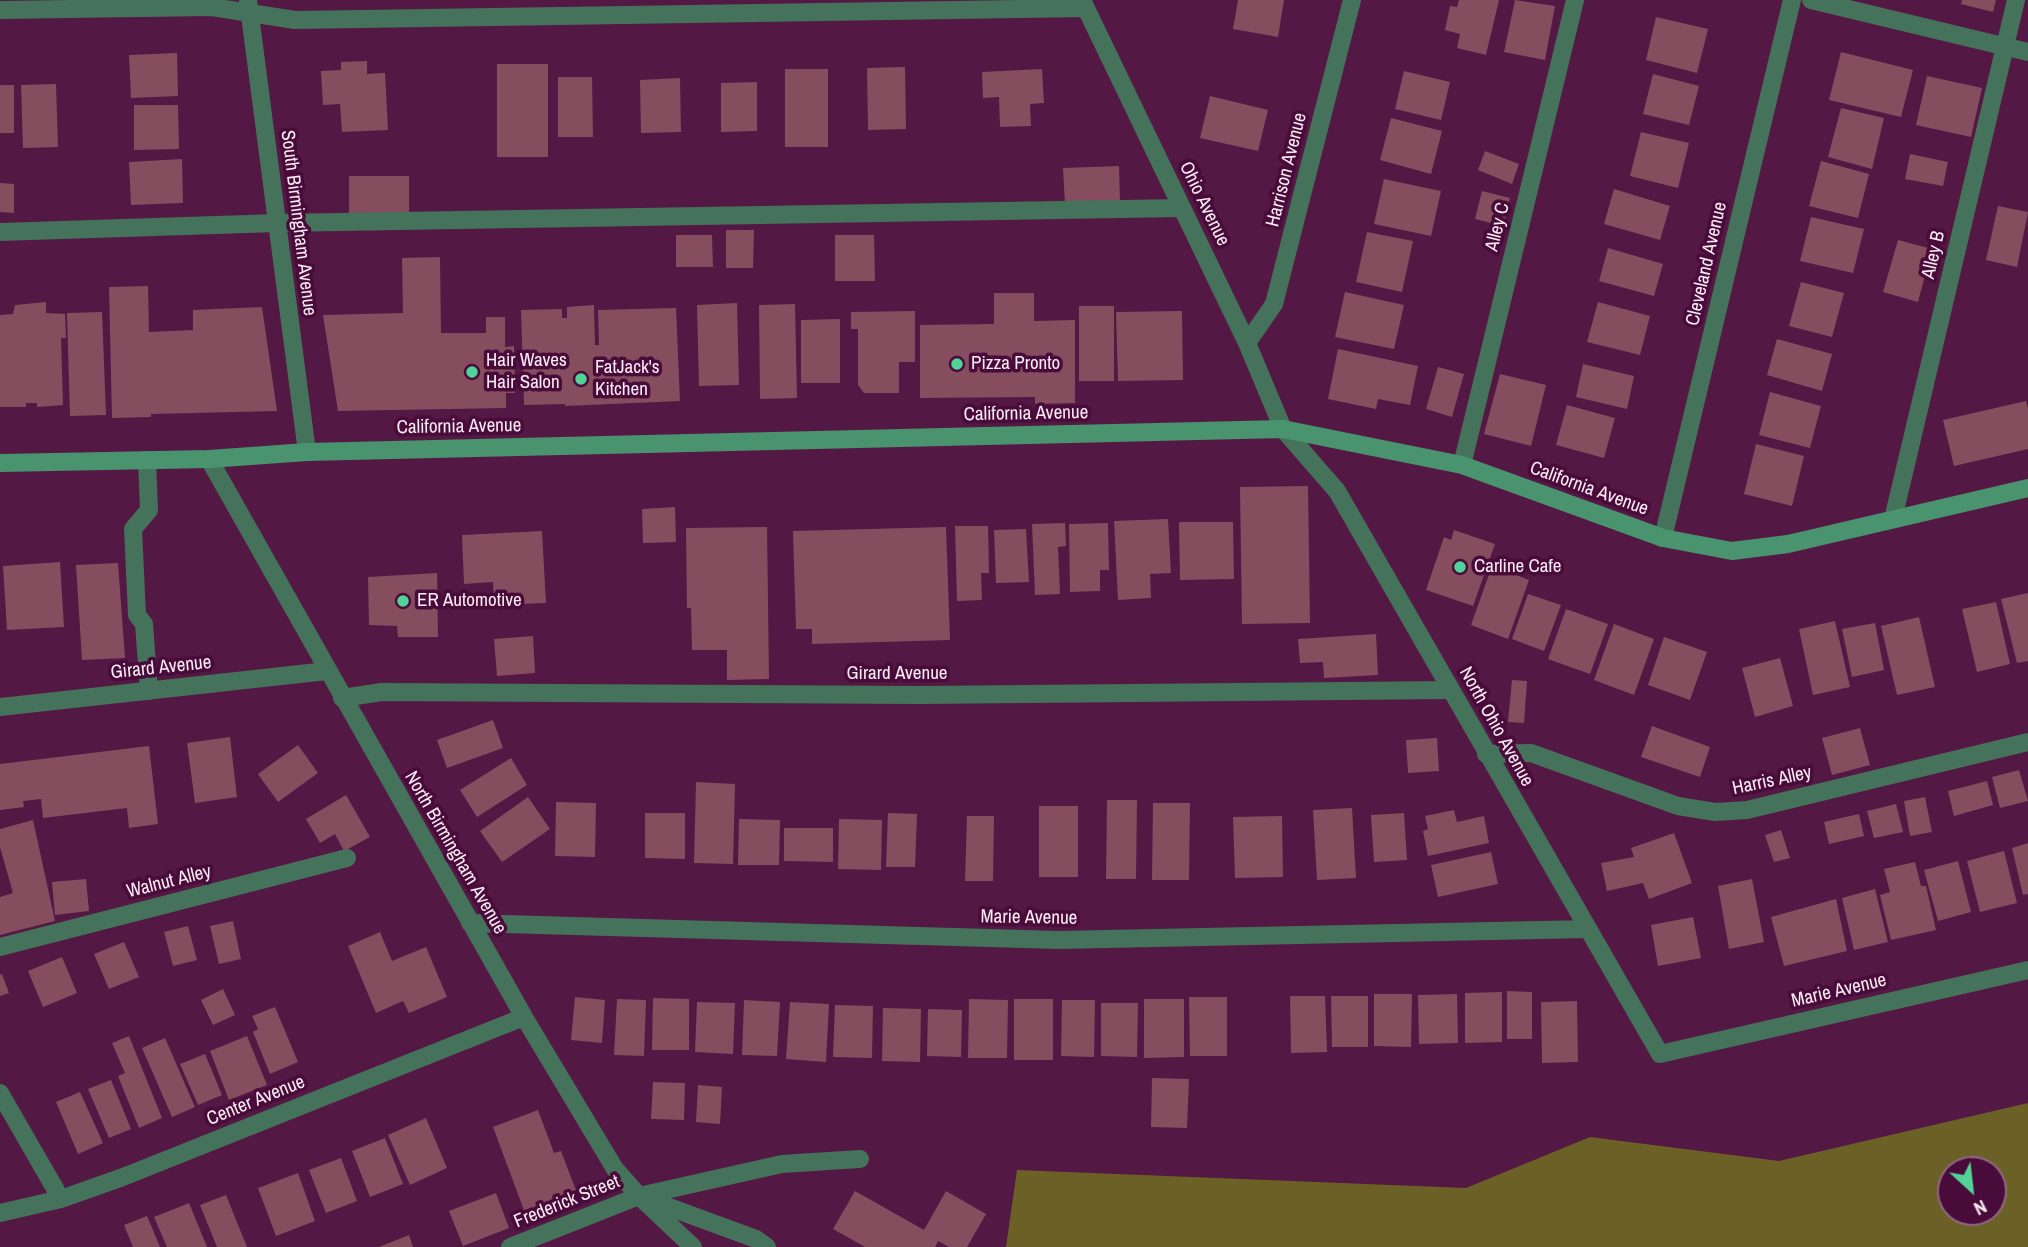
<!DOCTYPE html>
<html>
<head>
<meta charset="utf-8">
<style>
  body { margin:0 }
  #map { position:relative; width:2028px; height:1247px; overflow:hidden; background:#541844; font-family:"Archivo Narrow",sans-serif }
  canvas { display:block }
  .north { position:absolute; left:1937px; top:1156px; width:70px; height:70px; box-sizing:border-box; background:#490c3a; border:2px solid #906585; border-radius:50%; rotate:153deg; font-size:19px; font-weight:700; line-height:28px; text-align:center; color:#fbebf5 }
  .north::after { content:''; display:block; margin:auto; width:24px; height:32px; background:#51d397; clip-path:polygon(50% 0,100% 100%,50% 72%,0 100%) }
</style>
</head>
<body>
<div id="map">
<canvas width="2028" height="1247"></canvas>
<div class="north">N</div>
</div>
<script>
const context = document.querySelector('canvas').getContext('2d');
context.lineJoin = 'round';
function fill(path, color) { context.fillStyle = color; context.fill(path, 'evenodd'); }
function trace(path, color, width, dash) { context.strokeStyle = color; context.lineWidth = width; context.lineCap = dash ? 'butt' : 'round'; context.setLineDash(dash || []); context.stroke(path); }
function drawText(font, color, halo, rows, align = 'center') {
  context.font = font + ' "Archivo Narrow",sans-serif'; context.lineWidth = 7; context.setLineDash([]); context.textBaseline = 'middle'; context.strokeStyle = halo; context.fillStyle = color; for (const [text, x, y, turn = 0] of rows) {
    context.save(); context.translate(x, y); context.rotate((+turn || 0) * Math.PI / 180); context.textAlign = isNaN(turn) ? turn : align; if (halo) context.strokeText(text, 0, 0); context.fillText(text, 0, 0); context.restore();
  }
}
const forest = new Path2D(`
  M2028,1103V1247H1006L1017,1170L1466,1188L1590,1137L1779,1161ZM1951,1170H1993V1212H1951Z`);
const building = new Path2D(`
  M1238,0H1284L1278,37L1233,29Z
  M1459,0H1499L1486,55L1457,48L1460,34L1445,30L1450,6L1457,7Z
  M1515,0L1555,6L1545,60L1504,52Z
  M1962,0H1996L1993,12L1961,4Z
  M1656,17L1708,29L1697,73L1646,60Z
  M1841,52L1913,70L1901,117L1829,100Z
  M177,53L178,96L131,98L129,55Z
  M367,61V74L385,73L388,130L342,132L340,104L323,105L321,71L341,70V62Z
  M497,64H548V157H497Z
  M905,67L906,129L868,130L867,68Z
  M785,69H828V147H785Z
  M1042,69L1044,103L1030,104L1031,126L1000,127L999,97L983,98L982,72Z
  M1404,71L1450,82L1441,120L1395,109Z
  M1653,74L1699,86L1689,125L1643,114Z
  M1927,76L1982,88L1971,137L1916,125Z
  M558,77H592L593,137H558Z
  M680,78L681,132L641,133L640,80Z
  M757,82V131L721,132V83Z
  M56,84L58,147L23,148L21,85Z
  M0,85H14V133H0Z
  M1210,96L1268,110L1258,151L1200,138Z
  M134,105H178L179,149L134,150Z
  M1841,108L1884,118L1872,169L1828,157Z
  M1391,118L1442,131L1431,174L1380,160Z
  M1641,132L1689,143L1678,188L1630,176Z
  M1485,151L1519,164L1512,184L1478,170Z
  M1910,154L1948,162L1943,186L1905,179Z
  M182,159L183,203L131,205L129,162Z
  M1821,161L1869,174L1858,218L1809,206Z
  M1119,166L1120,201L1065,204L1063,168Z
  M349,176H409V216H349Z
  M1384,179L1441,191L1431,236L1374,224Z
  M0,183L14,184V213L0,212Z
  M1614,189L1670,206L1660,240L1604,224Z
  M1482,191L1510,198L1503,226L1475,219Z
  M1998,206L2028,212L2017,267L1986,260Z
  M1811,217L1864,229L1853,273L1800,261Z
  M726,230H754L753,268H726Z
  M1367,232L1413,241L1402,292L1356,282Z
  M676,235H712L713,267H676Z
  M835,235H874L875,281H835Z
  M1898,240L1932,249L1918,302L1883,292Z
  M1608,248L1663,264L1654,296L1599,281Z
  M440,257L441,333H486V317H505V347L514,346L515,393H506V408L338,411L323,315L403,313L402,258Z
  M1801,282L1844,293L1832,337L1789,326Z
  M148,286L149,332L193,330V310L262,307L277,411L151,414V417L112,418L109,287Z
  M1345,292L1404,305L1394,349L1335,337Z
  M994,293H1034V321L1075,320V403L1035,404V397L920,398V325L994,324Z
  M46,302V313L65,314L66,338H61L63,405L37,407V403H26V407H0V315L13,314L15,305Z
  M1598,302L1650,316L1640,355L1587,342Z
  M737,303L739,385L699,386L697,305Z
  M795,304L797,398L760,399L759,305Z
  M594,305L595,345H599L598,310L676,308L680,401L565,406V404L524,405L521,310L562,309V318H567V307Z
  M1079,306H1114V381H1079Z
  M915,311V362H899V393H864L858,385V329H851V312Z
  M1182,311L1183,380L1118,381L1116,312Z
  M102,312L106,415L70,416L67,313Z
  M840,319V383H801V320Z
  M1777,339L1832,354L1822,391L1767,375Z
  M1338,349L1418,366L1410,405L1378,399L1376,409L1328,399Z
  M1583,364L1634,376L1627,409L1576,397Z
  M1438,367L1464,374L1452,417L1426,409Z
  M1500,374L1546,385L1531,446L1484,434Z
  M1770,392L1821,406L1810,448L1759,435Z
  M2026,401L2028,408V449L1954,466L1943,420Z
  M1567,405L1615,418L1604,458L1556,445Z
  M1756,444L1804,456L1792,506L1744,494Z
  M1308,486L1310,623L1242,624L1240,487Z
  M675,507L676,542L643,543L642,509Z
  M1168,519L1171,573L1150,574L1151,598L1118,600L1114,521Z
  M1179,522H1233L1234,579L1180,580Z
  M1065,523L1066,546L1058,547L1060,594L1035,595L1032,524Z
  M1108,523L1109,570H1100V591L1070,592L1069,524Z
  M955,526H988L989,573H981L982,600L957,601Z
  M767,527L769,679L727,680V650H692L691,608H687L686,528Z
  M946,527L950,640L812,644V629H796L793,531Z
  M1026,529L1029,582L996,583L994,530Z
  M1454,530L1495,544L1473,606L1426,590L1444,537L1451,540Z
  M542,531L546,603L494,605L493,582L464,584L462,535Z
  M60,562L64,627L7,630L3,566Z
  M118,563L125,658L82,660L76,565Z
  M1492,566L1529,580L1508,639L1471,625Z
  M437,573L438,637H398L397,626L369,625L368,577Z
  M2028,593V661L2017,663L2001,599Z
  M1528,594L1561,605L1544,651L1512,639Z
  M1996,602L2010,664L1977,672L1962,609Z
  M1566,609L1608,624L1590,674L1548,659Z
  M1919,617L1935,687L1897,695L1881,626Z
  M1835,621L1850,687L1813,695L1799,629Z
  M1875,623L1884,670L1852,677L1842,629Z
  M1614,624L1654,639L1634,695L1594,680Z
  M1376,634L1378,675L1324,678L1323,662L1300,663L1298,639Z
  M533,636L535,673L497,676L494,639Z
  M1664,637L1707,652L1690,700L1648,685Z
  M1780,658L1793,706L1755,717L1742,668Z
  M1512,680L1527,681L1524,723L1508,722Z
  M493,720L503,748L447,768L437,740Z
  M1652,726L1710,747L1700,777L1641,757Z
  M1860,728L1870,765L1832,775L1822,738Z
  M230,737L237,797L195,803L187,743Z
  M1437,738L1439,771L1408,773L1406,740Z
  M298,745L318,773L278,802L258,774Z
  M149,746L158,824L129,828L127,808L43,818L41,799L23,801L24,807L0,810V764Z
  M511,758L527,785L477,817L460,790Z
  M2019,770L2028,801L2000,808L1992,777Z
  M1987,781L1993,805L1954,816L1948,791Z
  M696,782L735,784L733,864L694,863Z
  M346,795L370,837L344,851L335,834L320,843L306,819Z
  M528,797L550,829L502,862L480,831Z
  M1925,797L1932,832L1910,836L1904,801Z
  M1107,800H1137L1136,879H1106Z
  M556,802L596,803L595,857L555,856Z
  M1153,803H1190L1189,880H1152Z
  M1896,804L1903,832L1874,838L1867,811Z
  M1039,806H1078V877H1039Z
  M1352,808L1356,878L1317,880L1313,810Z
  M1454,810L1457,822L1484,816L1489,843L1428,856L1423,831L1428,829L1425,816Z
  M645,813H685V859L645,858Z
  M888,813L917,814L915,867H886Z
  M1404,813L1407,860L1374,862L1371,815Z
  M1859,814L1864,836L1829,844L1824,822Z
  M967,816H994L993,881H965Z
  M1282,816L1283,877L1235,878L1233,817Z
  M739,819L780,820L779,865H738Z
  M839,819L882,820L881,870L838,869Z
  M33,820L55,921L0,935V897L13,893L0,847V829Z
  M784,828H833V862L784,861Z
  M1781,830L1790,858L1774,862L1765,835Z
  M1674,833L1692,883L1649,899L1643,883L1607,891L1601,863L1634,857L1631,848Z
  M2028,843V894L2023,895L2012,848Z
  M2004,851L2017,903L1980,912L1967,861Z
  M1491,852L1498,884L1438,897L1431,865Z
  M1958,861L1971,912L1938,921L1924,870Z
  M1915,862L1921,886H1926L1936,930L1891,940L1880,895L1890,892L1884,869Z
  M86,879L89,911L55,915L52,882Z
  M1752,879L1764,942L1729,949L1718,886Z
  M1875,889L1888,942L1854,950L1842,898Z
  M1836,899L1847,951L1784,966L1771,917Z
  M1693,917L1701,958L1658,966L1651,925Z
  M233,921L241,959L219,964L210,926Z
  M188,926L197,960L173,966L164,932Z
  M380,932L392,961L426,947L447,997L409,1013L403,1001L376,1013L348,946Z
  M124,942L139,977L109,989L94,954Z
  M62,957L77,993L43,1007L28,971Z
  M2,974L9,993L0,996V975Z
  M223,989L235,1015L213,1025L201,1000Z
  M1507,991L1532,992V1039H1507Z
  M1502,992V1042L1465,1043V993Z
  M1374,994H1412L1411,1047L1374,1046Z
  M1457,994L1458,1043L1419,1044L1418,995Z
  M1290,996H1325L1327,1052L1291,1053Z
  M1331,996H1368V1047H1332Z
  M575,997L605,1000L602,1043L571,1040Z
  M1189,997H1227V1056H1190Z
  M653,998L689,999V1050H652Z
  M617,999L646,1000L644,1056L614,1055Z
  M969,999L1008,1000L1007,1058H968Z
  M1014,999H1053V1060H1014Z
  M1144,999H1184V1057L1144,1058Z
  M744,1000L780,1002L777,1056L742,1055Z
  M1062,1000H1095L1094,1057L1061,1056Z
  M1577,1001L1578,1062L1542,1063L1541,1002Z
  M697,1002L735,1003L733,1054L695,1052Z
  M790,1002L829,1004L826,1062L786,1059Z
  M1101,1003H1138L1137,1057L1101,1056Z
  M835,1005L873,1006L872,1058L833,1057Z
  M275,1007L298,1062L270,1074L253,1032L258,1029L252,1016Z
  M883,1008L921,1009L920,1062L882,1061Z
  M928,1009L962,1010L961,1057L927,1056Z
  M129,1036L162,1118L139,1128L118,1076L125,1073L112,1043Z
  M247,1036L267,1085L229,1100L210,1051Z
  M165,1038L195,1107L172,1117L142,1048Z
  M205,1054L222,1095L198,1105L180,1064Z
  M1152,1078L1189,1079L1187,1128L1151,1127Z
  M111,1080L131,1129L109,1138L88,1089Z
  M653,1082L685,1083L684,1120L651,1119Z
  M698,1085L722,1087L720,1124L696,1122Z
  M80,1092L103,1143L78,1154L56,1102Z
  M538,1110L554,1153L561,1151L577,1193L525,1213L493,1127Z
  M426,1118L447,1168L410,1185L388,1135Z
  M385,1138L403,1184L370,1197L352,1151Z
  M341,1158L357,1201L326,1213L309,1170Z
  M298,1173L315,1221L276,1236L258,1188Z
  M855,1191L924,1230L946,1191L986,1214L967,1247H949L938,1241L935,1247H865L833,1229Z
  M496,1193L509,1228L463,1246L449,1211Z
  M226,1195L247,1247H217L200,1205Z
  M189,1203L207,1247H167L154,1217Z
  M147,1216L160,1247H133L124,1225Z
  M409,1235L413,1247H379Z`);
const lane = new Path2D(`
  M0,232L278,223L1182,208
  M147,460L149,510L133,529L137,615L144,624L149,691
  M1462,465L1575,0
  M1893,519L2016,0
  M342,698L382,692L919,695L1451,690
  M1486,754L1531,753L1678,806L1715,812L1747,810L2028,742
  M0,947L347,858
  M639,1196L782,1164L860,1159`);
const street = new Path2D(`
  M248,0L307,452
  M1082,0L1247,343L1283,429L1337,491L1660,1054L2028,970
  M1811,0L2028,52
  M0,10L212,7L295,20L1086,8
  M1247,343L1274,304L1352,0
  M209,459L524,1017L615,1169L639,1196L693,1247
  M1663,538L1792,0
  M0,707L327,671
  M470,923L1058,940L1588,929
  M0,1093L61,1199
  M0,1213L61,1199L123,1177L524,1017
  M510,1247L639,1196L756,1239L767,1247`);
const secondary = new Path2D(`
  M0,463L209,459L307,452L1283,429L1462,465L1663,538L1732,551L1788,544L2028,488`);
const markers = [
  [957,364,7,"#51d397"],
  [472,372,7,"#51d397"],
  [581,379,7,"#51d397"],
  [1460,567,7,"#51d397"],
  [403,601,7,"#51d397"]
];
const streetNames = [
  ["Harrison Avenue",1287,170,-76],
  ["Ohio Avenue",1204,204,64],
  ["South Birmingham Avenue",298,223,83],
  ["Alley C",1498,227,-76],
  ["Alley B",1934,255,-77],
  ["Cleveland Avenue",1707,264,-77],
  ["California Avenue",1026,414,-1],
  ["California Avenue",459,427,-1],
  ["California Avenue",1589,489,20],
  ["Girard Avenue",161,668,-6],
  ["Girard Avenue",897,674],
  ["North Ohio Avenue",1496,727,61],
  ["Harris Alley",1772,781,-12],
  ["North Birmingham Avenue",455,853,60],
  ["Walnut Alley",169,882,-14],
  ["Marie Avenue",1029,918,1],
  ["Marie Avenue",1839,991,-13],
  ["Center Avenue",256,1101,-22],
  ["Frederick Street",567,1202,-22]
];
const poiNames = [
  ["Hair Waves",486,361],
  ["Hair Salon",486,383],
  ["Pizza Pronto",971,364],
  ["FatJack's",595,368],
  ["Kitchen",595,390],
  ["Carline Cafe",1474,567],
  ["ER Automotive",417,601]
];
fill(forest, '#6b6126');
fill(building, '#864d5f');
trace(lane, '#45725a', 18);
trace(street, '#45725a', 18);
trace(secondary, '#49946f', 18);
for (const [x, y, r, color] of markers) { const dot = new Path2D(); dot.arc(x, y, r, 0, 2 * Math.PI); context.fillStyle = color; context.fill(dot); trace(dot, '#490c3a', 2.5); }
drawText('19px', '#fbebf5', '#490c3a', streetNames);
drawText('19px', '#fbebf5', '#490c3a', poiNames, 'left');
</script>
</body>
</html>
